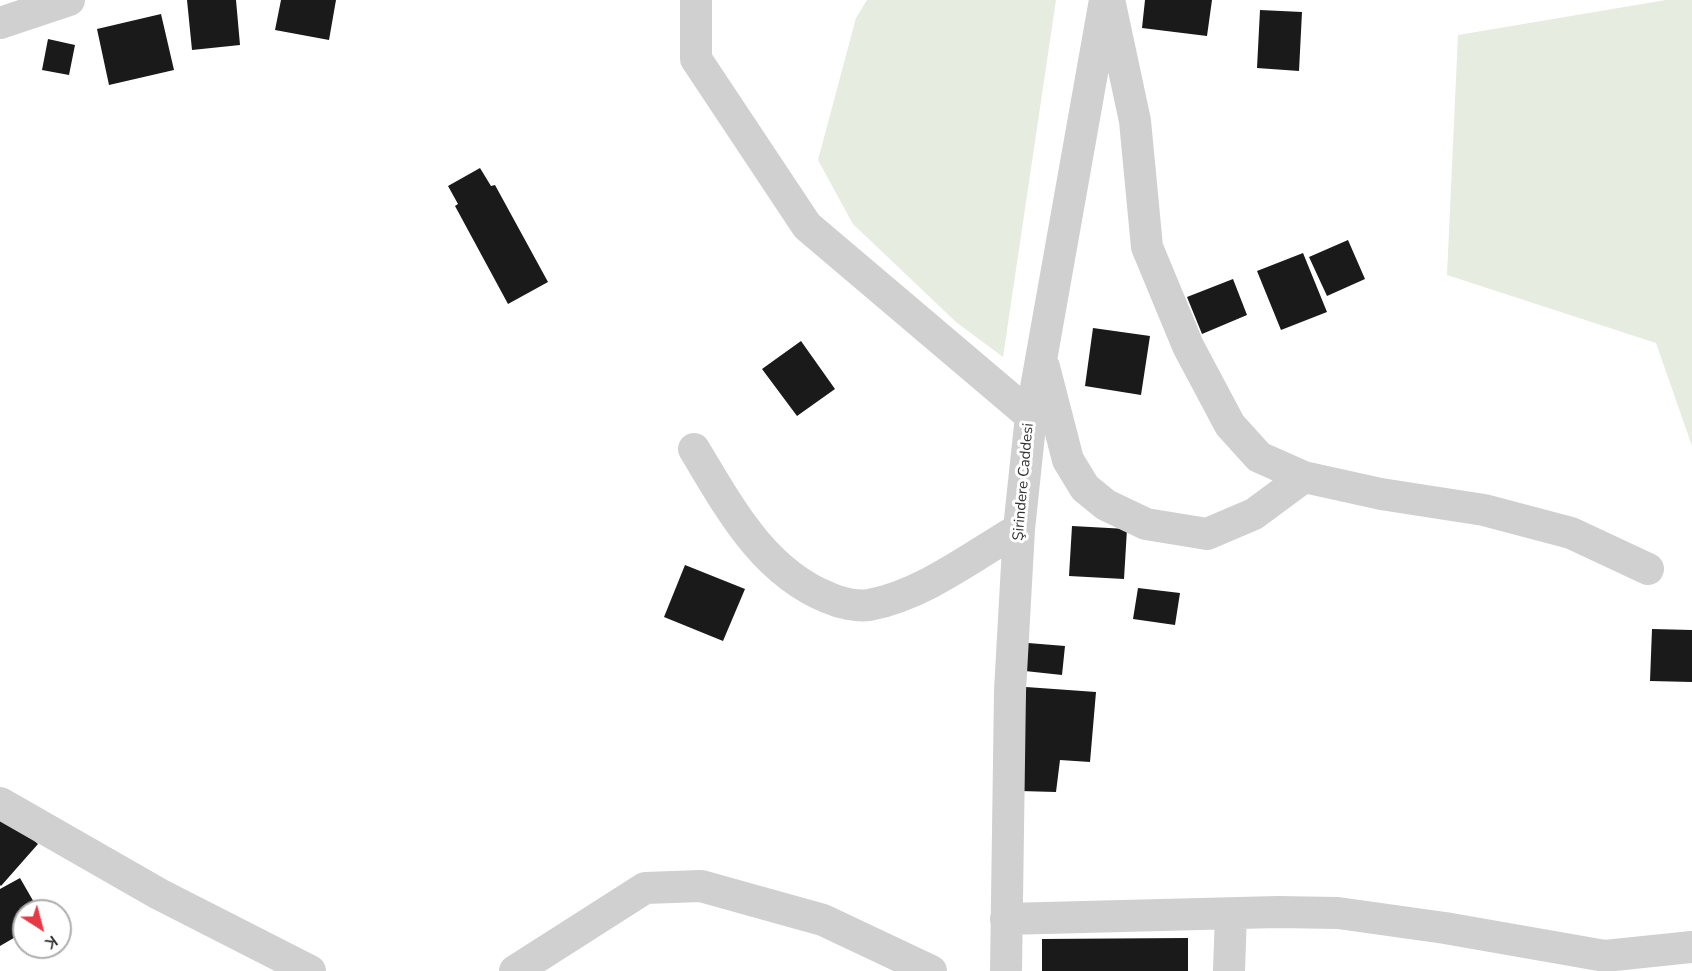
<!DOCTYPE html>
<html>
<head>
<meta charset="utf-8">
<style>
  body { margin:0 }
  #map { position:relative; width:1692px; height:971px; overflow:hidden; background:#fff; font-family:"Nunito Sans",sans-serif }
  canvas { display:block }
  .north { position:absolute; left:12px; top:899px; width:60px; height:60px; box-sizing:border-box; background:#fff; border:2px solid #adadad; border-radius:50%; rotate:144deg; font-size:16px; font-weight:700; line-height:24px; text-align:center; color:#333 }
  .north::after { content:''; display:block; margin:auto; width:21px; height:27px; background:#e63946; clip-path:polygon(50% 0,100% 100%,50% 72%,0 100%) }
</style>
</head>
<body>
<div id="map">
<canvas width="1692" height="971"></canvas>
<div class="north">K</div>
</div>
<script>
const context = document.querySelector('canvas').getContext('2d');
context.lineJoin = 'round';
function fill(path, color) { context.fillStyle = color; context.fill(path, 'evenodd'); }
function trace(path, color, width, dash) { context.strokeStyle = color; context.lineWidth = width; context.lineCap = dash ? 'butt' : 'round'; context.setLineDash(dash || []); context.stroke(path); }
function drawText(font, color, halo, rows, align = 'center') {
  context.font = font + ' "Nunito Sans",sans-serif'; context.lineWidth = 6; context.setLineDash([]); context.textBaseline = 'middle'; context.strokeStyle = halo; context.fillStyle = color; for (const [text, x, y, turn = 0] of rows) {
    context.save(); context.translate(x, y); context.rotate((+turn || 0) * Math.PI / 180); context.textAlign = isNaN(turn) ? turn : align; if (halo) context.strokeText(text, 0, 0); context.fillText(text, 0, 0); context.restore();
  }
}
const green = new Path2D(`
  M867,0H1056L1003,357L956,322L853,224L818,160L856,18Z
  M1666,0H1692V446L1656,343L1447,275L1458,35Z`);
const building = new Path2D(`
  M187,0H236L240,45L192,50Z
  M281,0H336L329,40L275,30Z
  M1145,0H1212L1207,36L1142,28Z
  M1260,10L1302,12L1299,71L1257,68Z
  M161,14L174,70L109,85L97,29Z
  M48,39L75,45L69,75L42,70Z
  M480,168L491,186L495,185L548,282L508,304L455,206L458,204L448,186Z
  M1348,240L1365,279L1327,296L1309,257Z
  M1303,253L1327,312L1281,330L1257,271Z
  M1233,279L1247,315L1202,334L1187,297Z
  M1093,328L1150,336L1141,395L1085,386Z
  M801,341L835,389L797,416L762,369Z
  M1072,526L1127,529L1124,579L1069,576Z
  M685,565L745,589L723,641L664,617Z
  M1138,588L1180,593L1175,625L1133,619Z
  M1652,629L1692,630V682L1650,681Z
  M1028,643L1065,646L1062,675L1025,671Z
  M1026,687L1096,692L1090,762L1060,760L1056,792L1020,791Z
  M0,810L38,844L1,886L0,885Z
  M20,878L39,911H24V932L0,946V889Z
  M1188,938V971H1042V939Z`);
const minor = new Path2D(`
  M696,0V59L807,226L1031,416
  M1110,4L1135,121L1147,247L1188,346L1230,425L1259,457L1304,477L1381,494L1484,510L1571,533L1648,569
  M0,23L69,0
  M1044,367L1068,460L1085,488L1106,505L1146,524L1207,534L1254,514L1304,477
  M694,449C729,507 763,572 829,598C840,603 858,607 869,605C923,595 973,556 1019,529
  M0,803L159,894L310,971
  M1006,919L1278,912L1338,913L1445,928L1605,956L1692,947
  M515,971L645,888L701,886L823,920L931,971
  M1006,971L1010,691L1019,529L1031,416L1105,0
  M1229,971L1231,914`);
const streetNames = [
  ["Şirindere Caddesi",1024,482,-85]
];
fill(green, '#e6ecdf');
fill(building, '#1a1a1a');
trace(minor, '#d0d0d0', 32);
drawText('15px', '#333', '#fff', streetNames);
</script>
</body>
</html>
